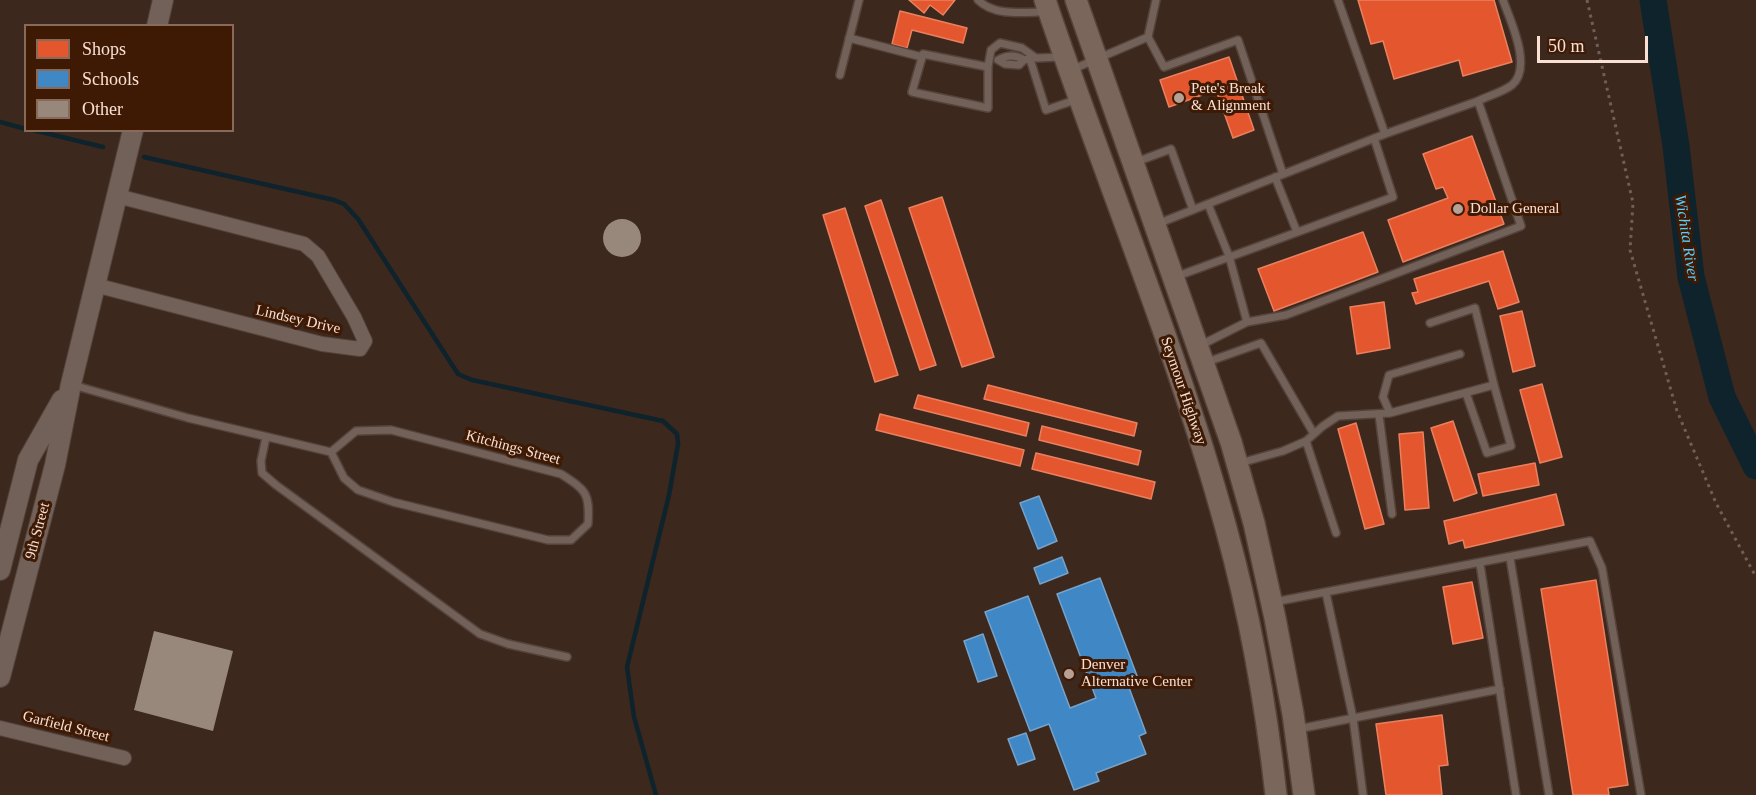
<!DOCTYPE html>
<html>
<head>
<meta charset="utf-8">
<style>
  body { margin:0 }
  #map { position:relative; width:1756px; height:795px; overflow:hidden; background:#3c281c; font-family:Georgia,serif }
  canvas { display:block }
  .legend { position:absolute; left:24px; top:24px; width:210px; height:108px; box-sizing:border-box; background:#3e1a05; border:2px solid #896958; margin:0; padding:8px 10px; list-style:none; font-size:18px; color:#f9e0d4 }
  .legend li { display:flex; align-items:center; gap:12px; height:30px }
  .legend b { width:30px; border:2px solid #896958 }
  .scale { position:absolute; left:1537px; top:36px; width:111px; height:27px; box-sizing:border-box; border:3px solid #f9e0d4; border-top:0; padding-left:8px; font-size:18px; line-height:21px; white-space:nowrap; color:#f9e0d4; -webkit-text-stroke:4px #3e1a05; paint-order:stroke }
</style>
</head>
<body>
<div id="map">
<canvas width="1756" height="795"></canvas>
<ul class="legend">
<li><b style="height:16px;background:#e4572e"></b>Shops</li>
<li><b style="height:16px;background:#3f88c5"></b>Schools</li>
<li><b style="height:16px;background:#98887c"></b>Other</li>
</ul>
<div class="scale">50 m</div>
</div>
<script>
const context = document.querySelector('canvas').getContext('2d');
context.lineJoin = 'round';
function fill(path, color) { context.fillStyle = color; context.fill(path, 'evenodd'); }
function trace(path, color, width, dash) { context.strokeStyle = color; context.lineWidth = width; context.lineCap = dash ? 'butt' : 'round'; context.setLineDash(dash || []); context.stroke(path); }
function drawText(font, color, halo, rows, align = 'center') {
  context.font = font + ' Georgia,serif'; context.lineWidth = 6; context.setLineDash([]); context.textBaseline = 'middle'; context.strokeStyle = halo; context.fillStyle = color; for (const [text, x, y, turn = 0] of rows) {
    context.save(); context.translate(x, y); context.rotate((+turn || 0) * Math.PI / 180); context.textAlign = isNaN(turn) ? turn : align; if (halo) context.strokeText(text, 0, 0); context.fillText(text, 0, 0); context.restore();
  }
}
const shops = new Path2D(`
  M909,0H955L943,15L930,5L924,13Z
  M1358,0H1494L1512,62L1463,76L1459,60L1394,79L1383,41L1371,44Z
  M900,11L967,28L963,43L912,30L907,48L892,44Z
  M1229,57L1254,130L1233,138L1216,90L1169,107L1160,80Z
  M1472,136L1504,224L1403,262L1388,220L1448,198L1443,187L1436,189L1423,154Z
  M942,197L994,357L962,367L909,208Z
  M881,200L936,365L920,370L865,206Z
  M845,208L898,375L875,382L823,215Z
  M1363,232L1378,272L1274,311L1258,269Z
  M1503,251L1519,302L1498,309L1489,281L1416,304L1412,293L1418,292L1414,279Z
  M1384,302L1390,348L1357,354L1350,307Z
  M1522,311L1535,366L1513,372L1500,316Z
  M1542,384L1562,457L1540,463L1520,390Z
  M988,385L1137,423L1134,436L984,399Z
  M918,395L1029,423L1026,436L914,408Z
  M880,414L1024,450L1020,466L876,430Z
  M1453,421L1477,493L1454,501L1431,428Z
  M1356,423L1384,524L1365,529L1338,429Z
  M1042,426L1141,451L1138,465L1039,440Z
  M1423,432L1429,508L1405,510L1399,434Z
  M1036,453L1155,482L1151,499L1032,469Z
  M1535,463L1539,485L1483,496L1478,474Z
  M1556,494L1564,525L1465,548L1463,540L1449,544L1444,521Z
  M1596,580L1628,785L1608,788L1609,795H1573L1541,589Z
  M1472,582L1483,638L1453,644L1443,587Z
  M1442,715L1448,765L1439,766L1442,795H1386L1376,724Z`);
const schools = new Path2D(`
  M1039,496L1057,541L1038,549L1020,503Z
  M1062,557L1068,573L1040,584L1034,568Z
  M1100,578L1139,681L1128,685L1146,733L1139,736L1146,754L1096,773L1099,781L1074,790L1049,724L1030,731L985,612L1028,596L1070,708L1096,698L1057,594Z
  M983,634L997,676L978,682L964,641Z
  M1026,733L1035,759L1018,765L1008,739Z`);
const stream = new Path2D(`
  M0,122L26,129
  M33,130L103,147
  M144,157L334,200L344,204L358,219L458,374L472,380L663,421L677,434L678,444L669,495L627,667L634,717L656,795`);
const river = new Path2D(`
  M1653,0L1676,146L1691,277L1722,397L1756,466`);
const building = new Path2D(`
  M603 238a19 19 0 1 1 38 0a19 19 0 1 1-38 0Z
  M154,631L233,651L213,731L134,710Z`);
const path = new Path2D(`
  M1587,0L1633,203L1630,250L1677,411L1716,503L1756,577`);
const lane = new Path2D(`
  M978,0C993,15 1018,13 1038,12
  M1148,37L1164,67L1238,40L1283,174
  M849,38L922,57
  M1030,59L1046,110L1078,99
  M1024,60L1019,65L1005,64L998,60C1007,55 1015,54 1024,60L1033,58
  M988,67L923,54L912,92L988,108V67L991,50L1000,43L1022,48L1036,58L1061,57
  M1071,70L1148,37L1156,0
  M840,75L859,0
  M1478,101C1488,96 1503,92 1512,85C1533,67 1510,20 1503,0
  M1136,162L1171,149L1193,210
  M1275,177L1297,232
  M1157,224L1385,134L1338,0
  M1175,277L1393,197L1374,138
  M1247,322L1286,315L1521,226L1478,101L1385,134
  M1199,346L1247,322L1229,256L1208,204
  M1207,362L1261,343L1314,434
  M73,385L188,418L331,452
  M1466,393L1487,453L1511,446L1494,385
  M1390,413L1383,397L1389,375L1460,354
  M1379,415L1392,514
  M391,430L561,474C586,490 590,493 588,524L571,540H548L393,502L358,490L344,478L331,452L356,431Z
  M266,437L261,461L262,473L276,485L480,634L508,644L567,657
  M1306,441L1336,533
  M1240,463L1283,451L1306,441L1323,426L1338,416L1390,413L1494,385L1475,308L1430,323
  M1510,558L1549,795
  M1480,564L1516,795
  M1326,593L1353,718L1363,795
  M1274,602L1590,541L1602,568L1641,795
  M1298,729L1500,689`);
const street = new Path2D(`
  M95,285L322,344L360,349L365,341L354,317L318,256L304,244L117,196
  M0,728L124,758`);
const secondary = new Path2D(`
  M157,26L163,0
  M0,570L28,460L62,400
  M0,677L55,465L71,384L133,130`);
const primary = new Path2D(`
  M1045,0C1104,176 1177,348 1226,528C1250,615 1266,705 1276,795
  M1076,0L1231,442L1254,523L1275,618L1293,714L1304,795`);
const markers = [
  [1179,98,6,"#b7a094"],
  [1458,209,6,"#b7a094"],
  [1069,674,6,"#b7a094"]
];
const poiNames = [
  ["Pete's Break",1191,89],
  ["& Alignment",1191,106],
  ["Dollar General",1470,209],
  ["Denver",1081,665],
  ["Alternative Center",1081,682]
];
const streetNames = [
  ["Lindsey Drive",298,320,13],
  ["Seymour Highway",1183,391,71],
  ["Kitchings Street",513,448,15],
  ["9th Street",38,531,-75],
  ["Garfield Street",66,727,14]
];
const waterNames = [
  ["Wichita River",1686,238,81]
];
fill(shops, '#e4572e');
trace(shops, '#ea8060', 1.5);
fill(schools, '#3f88c5');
trace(schools, '#77a2ca', 1.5);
trace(stream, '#0e232c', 4.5);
trace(river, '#0e232c', 27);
fill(building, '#98887c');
trace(lane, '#55433b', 10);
trace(street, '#55433b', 16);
trace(secondary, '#55433b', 22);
trace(primary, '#55433b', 24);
trace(path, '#6f5f58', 3, [3, 4.5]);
trace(lane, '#726158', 7);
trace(street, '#726158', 14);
trace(secondary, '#726158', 20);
trace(primary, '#7b665b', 21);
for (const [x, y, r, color] of markers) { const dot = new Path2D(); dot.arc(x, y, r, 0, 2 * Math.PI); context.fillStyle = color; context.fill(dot); trace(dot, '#3e1a05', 2); }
drawText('15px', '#f9e0d4', '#3e1a05', poiNames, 'left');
drawText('15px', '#f9e0d4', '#3e1a05', streetNames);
drawText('italic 16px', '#59cdfb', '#3e1a05', waterNames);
</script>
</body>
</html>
